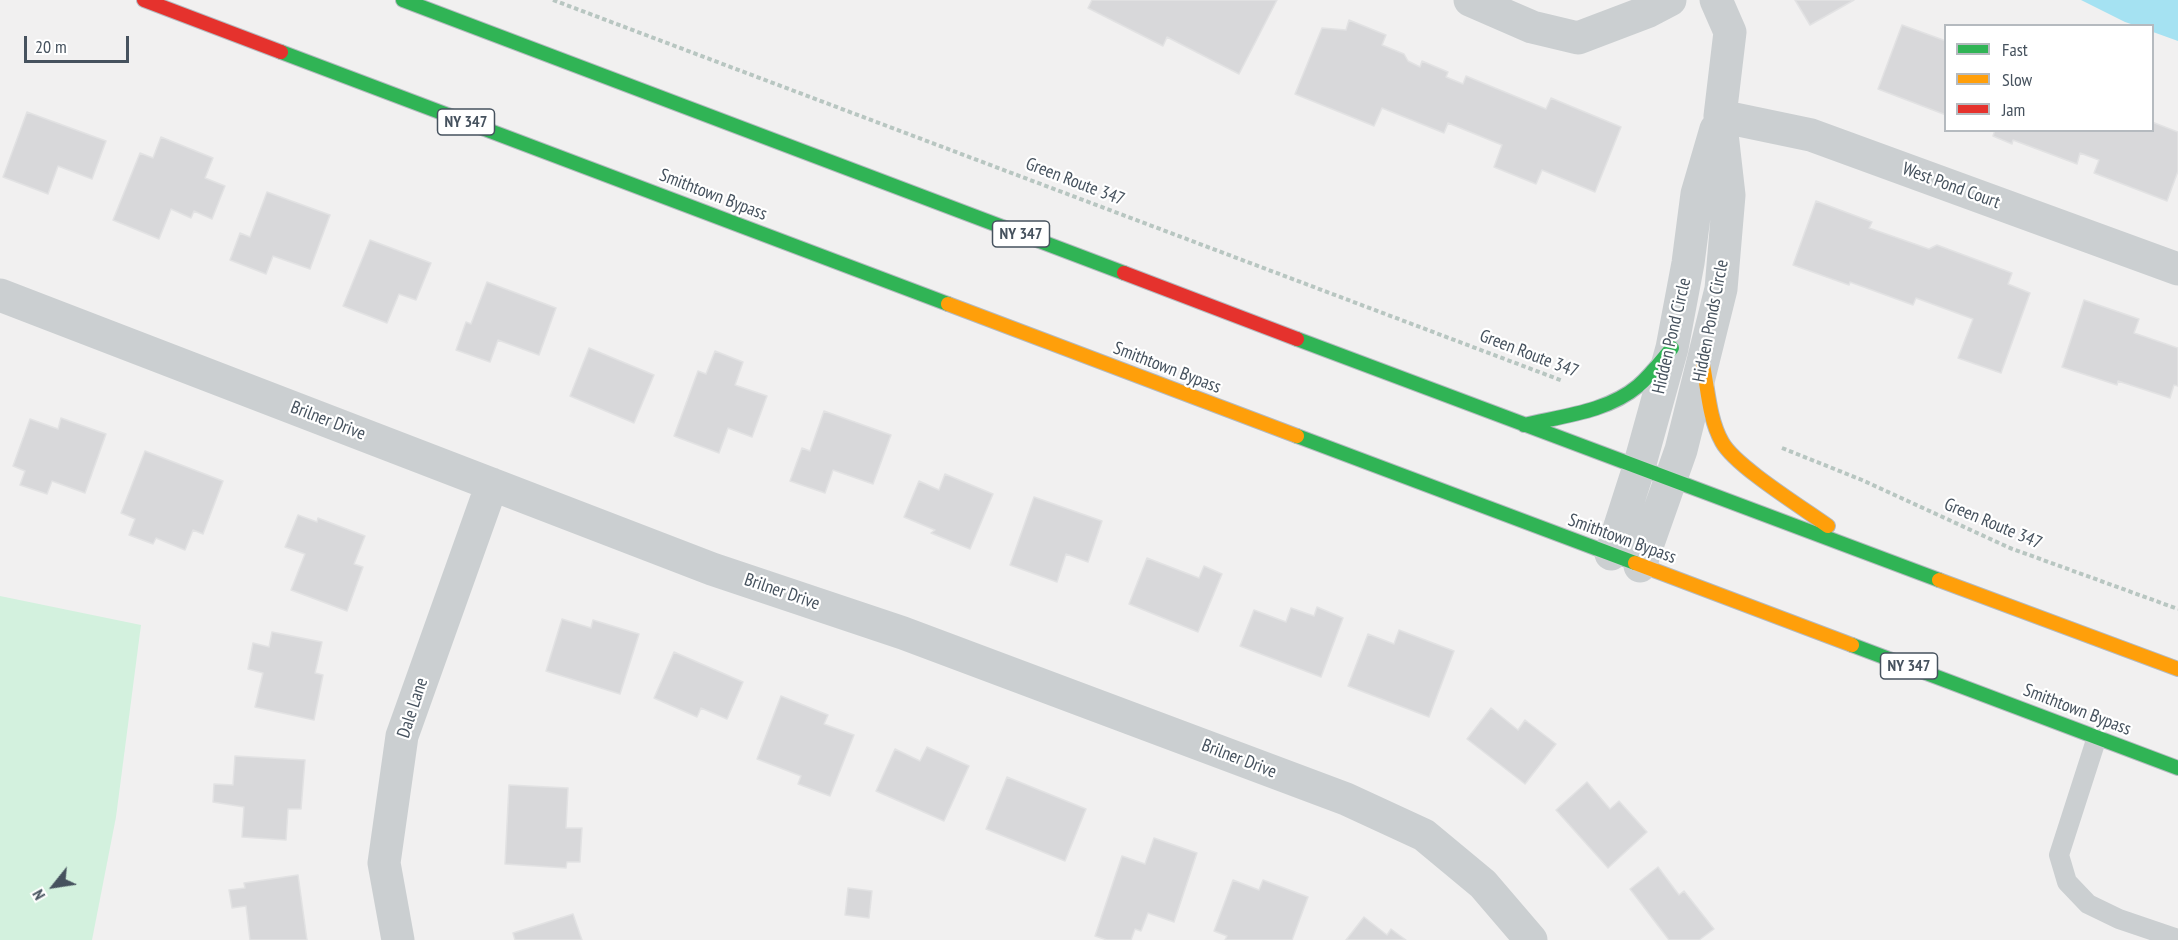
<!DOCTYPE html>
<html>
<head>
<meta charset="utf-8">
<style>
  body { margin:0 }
  #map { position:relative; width:2178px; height:940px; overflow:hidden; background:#f1f0f0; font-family:"PT Sans Narrow",sans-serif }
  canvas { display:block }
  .legend { position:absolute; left:1944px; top:24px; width:210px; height:108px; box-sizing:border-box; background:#fff; border:2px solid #b5babf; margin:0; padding:8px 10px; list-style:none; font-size:18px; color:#46525e }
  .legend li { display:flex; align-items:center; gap:12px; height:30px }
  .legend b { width:30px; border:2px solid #b5babf }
  .north { position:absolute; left:24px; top:856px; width:60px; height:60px; -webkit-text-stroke:4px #fff; paint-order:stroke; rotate:240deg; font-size:16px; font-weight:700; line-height:24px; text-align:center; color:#46525e }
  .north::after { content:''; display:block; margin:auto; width:21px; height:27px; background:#46525e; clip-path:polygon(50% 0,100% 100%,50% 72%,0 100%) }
  .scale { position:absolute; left:24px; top:36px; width:105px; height:27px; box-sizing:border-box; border:3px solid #46525e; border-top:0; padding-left:8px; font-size:18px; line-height:21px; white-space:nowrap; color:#46525e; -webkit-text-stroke:4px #fff; paint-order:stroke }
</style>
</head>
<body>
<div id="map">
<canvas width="2178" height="940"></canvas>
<ul class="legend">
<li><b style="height:8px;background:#30b455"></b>Fast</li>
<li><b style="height:8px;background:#ff9f0a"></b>Slow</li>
<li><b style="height:8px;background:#e5322d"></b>Jam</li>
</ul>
<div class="north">N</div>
<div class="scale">20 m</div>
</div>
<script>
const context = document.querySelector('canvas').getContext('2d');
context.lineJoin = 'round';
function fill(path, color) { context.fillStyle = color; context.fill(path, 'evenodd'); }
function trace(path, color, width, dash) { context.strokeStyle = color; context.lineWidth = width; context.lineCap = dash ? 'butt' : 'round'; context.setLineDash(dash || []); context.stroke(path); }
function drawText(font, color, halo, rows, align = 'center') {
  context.font = font + ' "PT Sans Narrow",sans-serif'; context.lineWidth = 4.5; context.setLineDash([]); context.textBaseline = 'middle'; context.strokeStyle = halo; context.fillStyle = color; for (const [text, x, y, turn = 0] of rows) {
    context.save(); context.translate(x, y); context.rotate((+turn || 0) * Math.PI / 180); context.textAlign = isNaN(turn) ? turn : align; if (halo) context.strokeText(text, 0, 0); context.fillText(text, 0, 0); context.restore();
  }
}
const green = new Path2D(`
  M0,596L141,625L116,817L92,940H0Z`);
const water = new Path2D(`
  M2081,0H2178V41L2153,32L2152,26L2134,25L2125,22Z`);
const building = new Path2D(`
  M1092,0H1277L1239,74L1167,37L1163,46L1088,8Z
  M1795,0H1854L1810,25Z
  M1349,20L1386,35L1382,45L1404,54L1408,61L1420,67L1422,61L1448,72L1446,77L1463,84L1466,76L1546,109L1551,98L1621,127L1595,192L1542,170L1536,184L1494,167L1502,145L1448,123L1444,133L1382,108L1374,126L1295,94L1322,28L1346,30Z
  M1902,25L1946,41V115L1878,89Z
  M27,112L106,141L92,179L58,166L48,194L3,177Z
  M2152,122L2178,132V171L2167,201L2094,173L2099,160L2080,153L2077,164L2013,140L2012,144L1993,136L1995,130H2152Z
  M161,137L213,158L205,178L225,186L212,219L194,211L191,218L171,209L159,239L113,220L140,153L153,158Z
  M267,192L330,215L310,269L273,256L266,274L230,260L240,233L250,237Z
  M1816,201L1872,222L1869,228L1929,249L1937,245L2012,273L2008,284L2030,293L2001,373L1958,358L1973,319L1916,298L1913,305L1850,282L1849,285L1793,265Z
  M370,240L431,263L416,300L399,294L387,323L343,306Z
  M487,282L556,308L539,355L498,340L490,362L456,350L466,322L471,324Z
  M2084,300L2139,319L2134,333L2178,348V386L2174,385L2170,398L2118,381L2117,385L2062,367Z
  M589,348L654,375L634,423L570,396Z
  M715,351L743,362L735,385L767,396L752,437L728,428L719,453L674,436L698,371L706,374Z
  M824,411L891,435L873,484L833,470L825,493L790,481L802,448L810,451Z
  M61,418L106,434L85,493L52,481L47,494L20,485L25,471L13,466L30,419L58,429Z
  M145,451L223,481L203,534L193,530L185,550L156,538L153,544L129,535L135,519L121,513Z
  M945,474L993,494L970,549L931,533L935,530L904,517L919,481L939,490Z
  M1034,497L1102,521L1088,562L1066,554L1057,582L1010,565Z
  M298,515L317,522L318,518L365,536L354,564L363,567L347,611L291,590L305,554L285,547Z
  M1147,558L1199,578L1204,566L1222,574L1198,632L1129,604Z
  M1317,607L1343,618L1321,677L1240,646L1254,610L1286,622L1291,608L1314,616Z
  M562,619L591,628L593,620L639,634L620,694L546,671Z
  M1399,630L1454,651L1429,717L1348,686L1368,634L1394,644Z
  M272,632L322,642L315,673L323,675L314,720L255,707L263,673L248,669L253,643L269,647Z
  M674,652L743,682L727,719L701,708L697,717L654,698Z
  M781,696L828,715L824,724L854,735L830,796L798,784L801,776L757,759Z
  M1491,708L1518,730L1525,720L1556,744L1525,784L1467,739Z
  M927,747L969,766L944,821L876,791L895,749L920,761Z
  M235,756L305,760L301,809H288L286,840L242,837L244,807L213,802L214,784L233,785Z
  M1007,777L1086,809L1065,861L986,829Z
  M1587,782L1610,809L1619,801L1647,832L1608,868L1556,810Z
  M509,785L568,788L566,828H582L580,862H567L566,868L505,864Z
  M1154,838L1197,853L1174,922L1148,913L1141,931L1135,929L1131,940H1107L1095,936L1122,856L1145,864Z
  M1658,867L1679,895L1684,891L1714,929L1699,940H1669L1630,889Z
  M298,875L307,940H250L246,906L232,908L229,890L245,888L244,883Z
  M1233,880L1259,890L1263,880L1308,897L1292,940H1225L1227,936L1214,931Z
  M848,888L872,891L869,918L845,915Z
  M573,914L582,940H515L513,933Z
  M1364,917L1387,935L1391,929L1406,940H1346Z`);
const path = new Path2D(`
  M553,0L1563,381
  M1782,448L1862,480L2010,548L2178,609`);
const lane = new Path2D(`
  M2097,737L2059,855L2067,882L2088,904L2119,919L2178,939`);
const street = new Path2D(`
  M1470,0L1532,27L1578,38L1649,11L1670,0
  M1720,116L1811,135L2178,269
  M0,295L712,569L903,633L1346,799L1424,835L1483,884L1531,940
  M1611,554L1639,467L1672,348L1688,263L1697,194L1716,129
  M1640,566L1681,450L1721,289L1729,195L1720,116L1730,32L1716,0
  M398,940L384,863L402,736L492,484`);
const fast = new Path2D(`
  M403,0L1124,273
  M281,52L948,304
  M1297,339L1939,580
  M1524,425C1562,416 1607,412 1638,386C1651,375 1661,361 1672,348
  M1297,436L1635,563
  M1852,645L2178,768`);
const slow = new Path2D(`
  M948,304L1297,436
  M1703,365C1708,390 1709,419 1722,442C1735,466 1803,508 1828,526
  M1635,563L1852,645
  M1939,580L2178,669`);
const jam = new Path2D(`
  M144,0L281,52
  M1124,273L1297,339`);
const shields = [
  [466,122,57],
  [1021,234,57],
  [1909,666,57]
];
const shieldNames = [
  ["NY 347",466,122],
  ["NY 347",1021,234],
  ["NY 347",1909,666]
];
const streetNames = [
  ["Green Route 347",1075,182,21],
  ["West Pond Court",1951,186,20],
  ["Smithtown Bypass",713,195,21],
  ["Hidden Ponds Circle",1711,321,-79],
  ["Hidden Pond Circle",1672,336,-77],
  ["Green Route 347",1529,354,21],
  ["Smithtown Bypass",1167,368,21],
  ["Brilner Drive",328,421,21],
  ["Green Route 347",1993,524,23],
  ["Smithtown Bypass",1622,539,20],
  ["Brilner Drive",782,592,19],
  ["Dale Lane",413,708,-72],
  ["Smithtown Bypass",2077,710,21],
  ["Brilner Drive",1239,759,21]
];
fill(green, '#d3f1de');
fill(water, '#a5e2f2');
fill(building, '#d8d8da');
trace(building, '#e2e2e3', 1.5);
trace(fast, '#b4bac0', 16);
trace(slow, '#b4bac0', 16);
trace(jam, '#b4bac0', 16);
trace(path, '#b8c6c1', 4, [4.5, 3]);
trace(lane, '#cbcfd1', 20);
trace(street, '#cbcfd1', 33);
trace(fast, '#30b455', 14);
trace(slow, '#ff9f0a', 14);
trace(jam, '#e5322d', 14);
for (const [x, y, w] of shields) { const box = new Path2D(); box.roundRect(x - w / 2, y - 13, w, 26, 4.5); context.fillStyle = '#fff'; context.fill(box); trace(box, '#46525e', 1.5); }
drawText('bold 16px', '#46525e', null, shieldNames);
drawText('18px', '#46525e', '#fff', streetNames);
</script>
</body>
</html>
